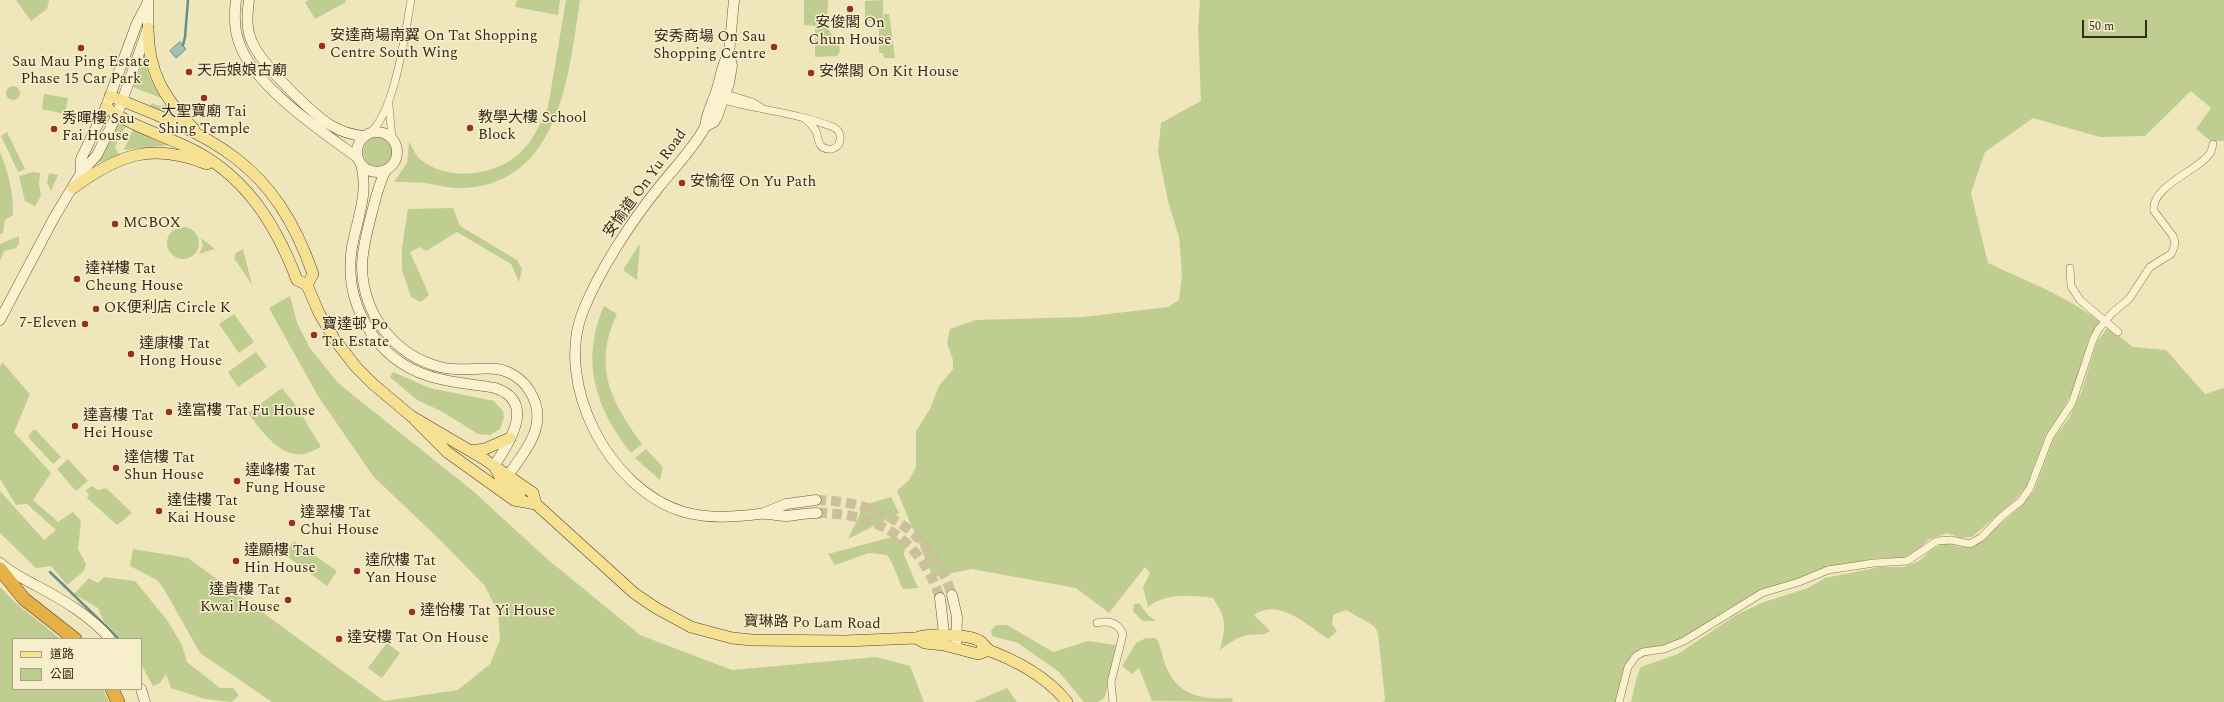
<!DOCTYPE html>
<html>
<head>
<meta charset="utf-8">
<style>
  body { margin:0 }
  #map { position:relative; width:2224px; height:702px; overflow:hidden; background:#efe6bc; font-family:Spectral,"Noto Sans TC",serif }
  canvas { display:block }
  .legend { position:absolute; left:12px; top:638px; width:130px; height:52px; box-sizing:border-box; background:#f7efcc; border:1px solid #aaa185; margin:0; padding:5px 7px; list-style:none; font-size:12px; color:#362b1b }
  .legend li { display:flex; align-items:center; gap:8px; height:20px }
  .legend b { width:20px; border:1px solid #aaa185 }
  .scale { position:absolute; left:2082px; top:20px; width:65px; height:18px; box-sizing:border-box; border:2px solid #362b1b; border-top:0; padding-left:5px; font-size:12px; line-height:14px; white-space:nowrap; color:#362b1b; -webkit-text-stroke:3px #f7efcc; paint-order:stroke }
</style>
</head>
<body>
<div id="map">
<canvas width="2224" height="702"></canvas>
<ul class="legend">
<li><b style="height:5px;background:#f5e191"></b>道路</li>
<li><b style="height:11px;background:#c0cd90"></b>公園</li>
</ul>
<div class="scale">50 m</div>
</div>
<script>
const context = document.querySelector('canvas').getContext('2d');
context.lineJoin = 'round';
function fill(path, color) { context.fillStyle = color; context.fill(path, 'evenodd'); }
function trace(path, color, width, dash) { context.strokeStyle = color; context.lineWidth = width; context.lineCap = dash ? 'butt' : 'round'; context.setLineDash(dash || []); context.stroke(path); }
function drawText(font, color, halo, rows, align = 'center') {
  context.font = font + ' Spectral,"Noto Sans TC",serif'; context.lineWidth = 3; context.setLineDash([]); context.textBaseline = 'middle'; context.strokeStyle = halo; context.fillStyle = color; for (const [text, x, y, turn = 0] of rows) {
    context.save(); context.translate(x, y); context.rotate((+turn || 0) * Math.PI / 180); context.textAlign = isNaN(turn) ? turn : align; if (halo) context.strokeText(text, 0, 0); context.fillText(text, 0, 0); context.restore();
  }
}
const green = new Path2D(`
  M16,0H49L47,9L31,21Z
  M309,0H345L346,2L315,19L305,2Z
  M517,0H560L558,15L515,7Z
  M566,0H580C569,74 560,183 464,188C450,189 438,185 425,183C415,182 404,182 394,182L407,163L409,142C413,148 416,156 421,160C449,182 496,176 521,152C533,141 541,122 548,107Z
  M804,0H828C828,9 826,20 829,29C831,38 846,46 837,56L815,57V26L804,25Z
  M883,0V21L884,14H889L895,58H884L883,53H879V30L876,21H865V1Z
  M1200,0H2224V141H2211L2196,129L2211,108L2191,91L2145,136L2100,137L2033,118L1985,152L1971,193L1988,263C2026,281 2067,296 2100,322L2089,338L2073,390L2061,413L2046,434L2026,487L2015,500L1972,537L1961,538L1947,533L1928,540L1914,554L1901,558H1879L1821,570L1761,593L1731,607L1674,646L1635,660L1628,674L1625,694L1621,702H1383L1385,700L1378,633L1374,626L1346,610L1333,615L1332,624L1337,631L1328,639C1308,626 1279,597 1254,615L1270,631C1263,636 1257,634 1248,635C1237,637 1229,643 1220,650C1226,625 1227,620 1213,598C1191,595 1166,593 1148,607L1143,587L1150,573L1145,567L1109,613L1076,588L972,569L933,577L897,491L909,480L916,467V431L930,409L939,386L953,369V360L947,343L950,329L976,320L1083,317L1168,307L1179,300L1182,274L1179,237L1168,201L1158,152L1161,123L1201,101L1198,29Z
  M145,57C146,72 152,85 161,98L133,87Z
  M6 93a7 7 0 1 1 14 0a7 7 0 1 1-14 0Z
  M44,94L68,98L65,114L42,109Z
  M152,103L159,106L166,105L174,116L150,107Z
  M123,123L126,125L115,147L119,155L98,163L118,125Z
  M133,129L170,145L124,150Z
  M7,132L25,169L18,172L1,136Z
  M363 152a15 15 0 1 1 30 0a15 15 0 1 1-30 0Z
  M0,152C9,174 13,192 13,215L5,220L3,233L0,234Z
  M33,172L40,173L39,184L41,196L35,206L25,201L19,176Z
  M49,173L58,175L51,191L47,182Z
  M453,208L460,226L517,260L522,269L519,282L511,264L457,232L426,251L420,247L410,252L429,295L421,302L411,297L402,270V248L408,209Z
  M167 243a16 16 0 1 1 32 0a16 16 0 1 1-32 0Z
  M19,236V243L16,248L4,251L0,261V244Z
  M201,238L215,249L199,254L203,246Z
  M639,245L640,246L637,280L623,270Z
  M243,249L252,285L234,258L236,253Z
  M290,296L297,323L310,348L338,383L473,491L546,558L640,635L732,670L876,657L910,666L924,702H272L200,653L164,589L157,580L130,566L133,549L188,558L384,701L458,690L490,664L500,640L498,613L485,586L441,541L373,476L318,396L269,308Z
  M604,306L617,314C592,366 611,402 642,444L631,453C595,408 580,360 604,306Z
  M234,314L254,342L239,353L219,324Z
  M2108,327L2133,347L2166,350L2205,394L2224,388V702H1631L1637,677L1641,667L1678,654L1736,615L1764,602L1808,588L1825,578L1880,567H1903L1919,561L1933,548L1947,543L1960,547L1976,545L2021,506L2034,491L2054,438L2069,418L2081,393L2097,342Z
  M256,352L267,367L238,387L228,372Z
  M2,362L30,394L14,432L51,473L33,500L58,522L73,512L81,521L78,549L86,564L84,571L67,585L51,566L36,568L0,533V491L44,540L56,530L27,504L16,505L0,479V367Z
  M393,372L430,388L494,401L503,411L504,417L500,429L490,435L478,434L441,411L417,400L390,377Z
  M282,388L297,407L321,447C313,451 303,456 294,454C276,451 258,427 248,413Z
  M33,430H36L61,457L53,464L28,437Z
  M646,449L663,467L660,480L635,458Z
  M68,459L88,481L76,491L57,469Z
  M92,486L98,490L106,488L132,513L117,525L87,498L89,495L86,490Z
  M891,497L899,513L848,539L864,505Z
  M896,536L905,545L904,555L918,588L903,589C897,577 895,566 887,555L869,553L835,565L828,554Z
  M294,541L337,571L327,586L284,554Z
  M104,577L135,581L167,620L182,645L187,662L220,688H233L239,695L232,702L205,699L171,688L166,674L160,683L153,686L141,664V639H122L104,622L98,608L74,594L89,578L98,583Z
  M0,587L17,604L61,639H13V689H103L109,702H0Z
  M1139,603L1148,615L1156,621H1143L1133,611L1134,604Z
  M996,625H1007L1053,652L1088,641L1116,645L1105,697L1098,702H1084L1059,672L1018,643L992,636L991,631Z
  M1146,638H1156C1162,648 1162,657 1166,667C1179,697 1204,700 1233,698L1232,702L1152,701L1139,668L1132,674L1122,666L1136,643Z
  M387,643L400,653L382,678L368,668Z
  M1007,688L1017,702H974Z`);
const water = new Path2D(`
  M180,42L186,49L176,58L170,51Z`);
const stream = new Path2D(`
  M183,45L185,37L188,0
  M50,572L119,639`);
const secondaryTunnel = new Path2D(`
  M816,500C882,501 931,531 952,595
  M817,513C877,512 921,540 940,598`);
const street = new Path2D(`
  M726,94L752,102L762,108
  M723,100C759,110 798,113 833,127C845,132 841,151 828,149C817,148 819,138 816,131C813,126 810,123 805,119
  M389,105L392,138
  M370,133C395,111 405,34 411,0
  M2070,268L2071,286L2080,300L2118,332
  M1097,623C1109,620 1118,623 1123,634L1111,682L1113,702
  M1619,702L1628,667L1636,656L1643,652L1664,649L1684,641L1762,593L1799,582L1828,570L1874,563L1907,561L1937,541L1951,540L1970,544L1982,537L2001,517L2021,501L2030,488L2050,436L2072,403L2093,340L2098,330L2112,313L2129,299L2150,267L2171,254L2173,250L2175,243L2173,236L2154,211C2150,186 2200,170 2210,153C2212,151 2212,147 2213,144`);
const secondary = new Path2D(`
  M236,0C234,15 234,31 240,45C255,87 323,132 358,158
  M249,0C247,15 246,29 252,42C261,64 312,114 332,126C342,132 353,135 364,136
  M729,53C721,65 721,78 716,92C712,104 706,114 705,127C693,149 675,167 659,187C631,222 600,269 583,311C554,384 609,490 684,512C710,519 734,517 759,514C768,513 777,516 787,516C796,515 807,513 817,513
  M705,127L714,122L717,117L729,83L732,66L729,53L734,0
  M357 152a20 20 0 1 1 40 0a20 20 0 1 1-40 0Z
  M361,164C369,193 357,219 352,247C343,303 375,359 429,376C450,383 473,384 495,388C537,402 509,443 494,466
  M386,170C378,185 375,201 371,216C367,232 362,250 362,267C363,314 394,355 440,367C459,372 478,367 497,369C510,371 522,379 529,390C552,425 523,453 504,481
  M81,173V159L106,107L137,23L147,4
  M0,320L55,216L81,173L97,155L117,115L148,28V0
  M764,513L786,504L816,500
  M0,563C11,573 24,579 37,586C63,600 91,616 110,639
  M952,595L957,617L956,648
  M940,598L944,634
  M141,689L145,702`);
const primary = new Path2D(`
  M148,28C148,72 164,98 194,129
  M110,96C214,137 274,162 313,274L307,285
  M106,107C130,126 158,133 185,146C243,172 275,222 297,280L307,285L319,313L335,340L356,367L373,384L411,416L484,459L533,493L536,504L634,593L656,608L691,627L732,638L752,640L845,641L916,638C929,633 968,634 980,641C983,643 986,648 989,650
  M73,188C119,154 153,142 207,164
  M415,420L447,452L514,500L536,504
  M471,451L485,449L510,438
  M494,466L503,483L518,493L522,501
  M916,638L925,643L944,645L978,654L989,650
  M982,648C1014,659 1046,676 1067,702`);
const highway = new Path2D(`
  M0,569L24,599L75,639
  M112,689L118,702`);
const markers = [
  [850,9,4,"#992f23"],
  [322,46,4,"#992f23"],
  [774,47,4,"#992f23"],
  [81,48,4,"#992f23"],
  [189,72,4,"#992f23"],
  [811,73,4,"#992f23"],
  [204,98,4,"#992f23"],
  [470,128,4,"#992f23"],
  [54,129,4,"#992f23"],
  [682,183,4,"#992f23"],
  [115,224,4,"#992f23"],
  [77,279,4,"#992f23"],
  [96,309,4,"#992f23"],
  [85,324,4,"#992f23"],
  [314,335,4,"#992f23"],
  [131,354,4,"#992f23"],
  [169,412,4,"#992f23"],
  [75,426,4,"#992f23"],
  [116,468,4,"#992f23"],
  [237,481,4,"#992f23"],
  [159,511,4,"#992f23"],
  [292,523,4,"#992f23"],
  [236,561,4,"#992f23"],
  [357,571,4,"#992f23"],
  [288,600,4,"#992f23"],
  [412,612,4,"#992f23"],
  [339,639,4,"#992f23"]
];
const poiNames = [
  ["安俊閣 On",850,24,"center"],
  ["Chun House",850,41,"center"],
  ["安達商場南翼 On Tat Shopping",330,37],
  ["Centre South Wing",330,54],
  ["安秀商場 On Sau",766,38,"right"],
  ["Shopping Centre",766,55,"right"],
  ["Sau Mau Ping Estate",81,63,"center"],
  ["Phase 15 Car Park",81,80,"center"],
  ["天后娘娘古廟",197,72],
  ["安傑閣 On Kit House",819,73],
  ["大聖寶廟 Tai",204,113,"center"],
  ["Shing Temple",204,130,"center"],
  ["教學大樓 School",478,119],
  ["Block",478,136],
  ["秀暉樓 Sau",62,120],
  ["Fai House",62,137],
  ["安愉徑 On Yu Path",690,183],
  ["MCBOX",123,224],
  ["達祥樓 Tat",85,270],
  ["Cheung House",85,287],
  ["OK便利店 Circle K",104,309],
  ["7-Eleven",77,324,"right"],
  ["寶達邨 Po",322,326],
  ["Tat Estate",322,343],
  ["達康樓 Tat",139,345],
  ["Hong House",139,362],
  ["達富樓 Tat Fu House",177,412],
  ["達喜樓 Tat",83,417],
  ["Hei House",83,434],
  ["達信樓 Tat",124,459],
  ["Shun House",124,476],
  ["達峰樓 Tat",245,472],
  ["Fung House",245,489],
  ["達佳樓 Tat",167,502],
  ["Kai House",167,519],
  ["達翠樓 Tat",300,514],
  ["Chui House",300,531],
  ["達顯樓 Tat",244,552],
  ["Hin House",244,569],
  ["達欣樓 Tat",365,562],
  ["Yan House",365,579],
  ["達貴樓 Tat",280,591,"right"],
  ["Kwai House",280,608,"right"],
  ["達怡樓 Tat Yi House",420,612],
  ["達安樓 Tat On House",347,639]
];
const streetNames = [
  ["安愉道 On Yu Road",646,184,-54],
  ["寶琳路 Po Lam Road",812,624,1]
];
fill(green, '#c0cd90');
fill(water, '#a0c0ba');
trace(water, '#688e88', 1);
trace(stream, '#688e88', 2.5);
trace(secondaryTunnel, '#cac19c', 10, [10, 5]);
trace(street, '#877555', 8);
trace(secondary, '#695639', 11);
trace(primary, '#54422a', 12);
trace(highway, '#54422a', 14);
trace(street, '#faf2cf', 7);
trace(secondary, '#faf2cf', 10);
trace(primary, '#f5e191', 11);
trace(highway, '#e4b047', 13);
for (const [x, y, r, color] of markers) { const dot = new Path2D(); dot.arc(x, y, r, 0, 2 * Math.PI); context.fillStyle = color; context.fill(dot); trace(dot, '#f7efcc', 1.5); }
drawText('15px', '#362b1b', '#f7efcc', poiNames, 'left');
drawText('15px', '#362b1b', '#f7efcc', streetNames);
</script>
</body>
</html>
